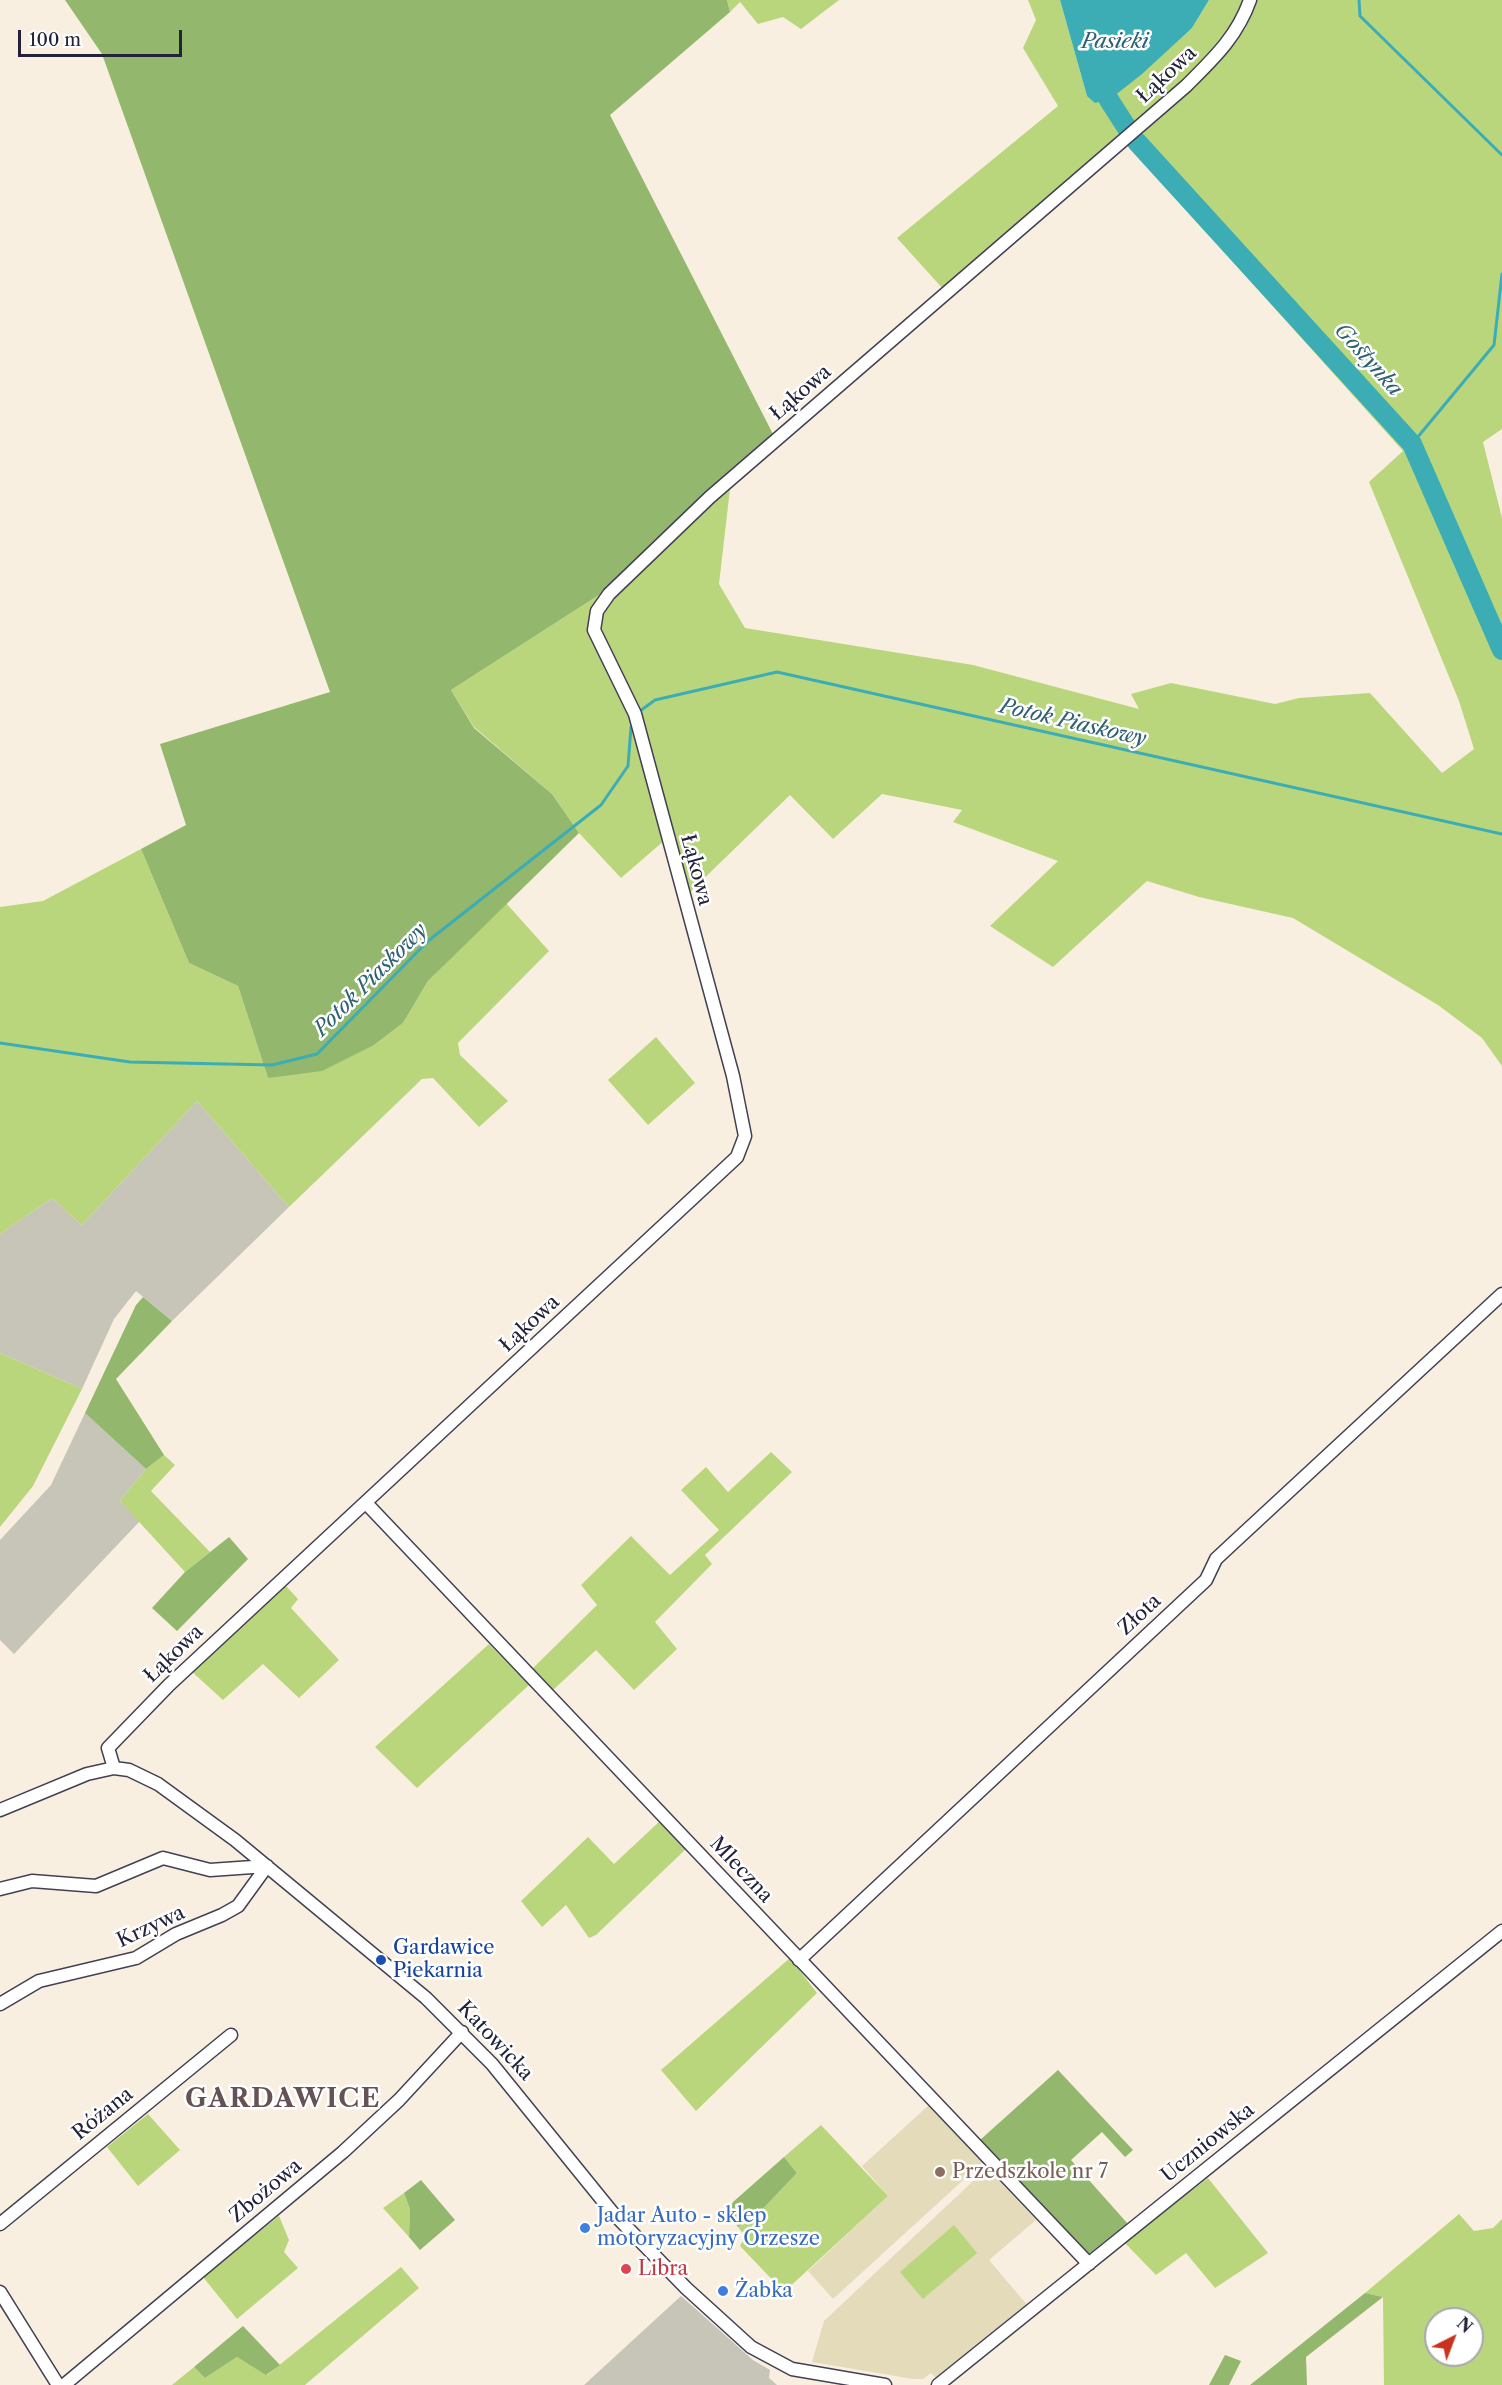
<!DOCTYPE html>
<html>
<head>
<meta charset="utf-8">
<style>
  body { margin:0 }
  #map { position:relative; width:1502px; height:2385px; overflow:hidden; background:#f9efe0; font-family:"Libre Caslon Text",serif }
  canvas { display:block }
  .north { position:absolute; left:1424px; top:2307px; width:60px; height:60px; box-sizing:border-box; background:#fff; border:2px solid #a7a7b1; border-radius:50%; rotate:42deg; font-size:16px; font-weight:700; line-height:24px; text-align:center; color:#22223b }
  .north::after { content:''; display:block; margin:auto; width:21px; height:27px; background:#c8321e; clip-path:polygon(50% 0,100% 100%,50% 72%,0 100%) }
  .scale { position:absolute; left:18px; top:30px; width:164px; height:27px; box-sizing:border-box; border:3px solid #22223b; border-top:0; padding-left:8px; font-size:18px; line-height:21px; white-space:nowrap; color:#22223b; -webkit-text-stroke:4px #fff; paint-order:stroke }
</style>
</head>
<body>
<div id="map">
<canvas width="1502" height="2385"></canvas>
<div class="north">N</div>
<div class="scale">100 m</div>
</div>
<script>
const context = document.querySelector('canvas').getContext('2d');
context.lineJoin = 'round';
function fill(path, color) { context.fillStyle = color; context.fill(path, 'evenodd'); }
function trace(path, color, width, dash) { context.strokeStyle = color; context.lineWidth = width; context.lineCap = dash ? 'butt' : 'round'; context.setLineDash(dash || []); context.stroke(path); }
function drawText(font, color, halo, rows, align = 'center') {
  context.font = font + ' "Libre Caslon Text",serif'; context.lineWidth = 5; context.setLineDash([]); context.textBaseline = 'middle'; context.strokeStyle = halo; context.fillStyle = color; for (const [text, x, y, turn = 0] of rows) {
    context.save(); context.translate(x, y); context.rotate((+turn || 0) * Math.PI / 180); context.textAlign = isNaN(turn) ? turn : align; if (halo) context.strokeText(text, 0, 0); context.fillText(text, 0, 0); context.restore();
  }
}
const built = new Path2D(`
  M929,2105L983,2162L833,2299L808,2271L888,2196L862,2166Z
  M987,2168L1036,2220L989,2260L1028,2306L938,2380L931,2373L923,2379H913L812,2362L824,2321Z`);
const industrial = new Path2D(`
  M197,1101L289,1207L172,1321L136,1291L114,1319L82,1389L0,1353V1234L52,1198L82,1225Z
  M85,1413L146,1469L120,1501L140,1521L14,1654L0,1640V1540L51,1485Z
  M681,2296L753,2360L770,2370L769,2378L777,2385H584Z`);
const green = new Path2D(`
  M727,0H839L801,29L783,17L758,24L740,2L730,12Z
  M1028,0H1060L1087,96L1109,100L1192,28L1209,0H1244C1238,32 1214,52 1192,74L944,290L897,238L1058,106L1023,48L1036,20Z
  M1255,0H1502V429L1483,442L1502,518V1066L1482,1038L1438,1005L1293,918L1199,897L1147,881L1053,967L990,926L1058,861L953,822L962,810L882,794L833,839L790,795L690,892L673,833L621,878L579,833L552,794L474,727L451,690L602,593L730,489L719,584L745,628L973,665L1139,709L1131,694L1171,683L1275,704L1299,698L1370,693L1442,773L1474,749L1459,701L1369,482L1403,451L1126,143L1203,78L1246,28Z
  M141,849L189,963L238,986L268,1078L374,1045L403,1023L428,981L506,903L549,951L458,1043L460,1055L508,1101L479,1127L433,1078L422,1079L289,1207L197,1101L82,1225L52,1198L0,1234V907L43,901Z
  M656,1037L695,1083L648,1125L608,1080Z
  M0,1353L82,1389L33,1486L0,1527Z
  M771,1452L792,1472L705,1555L712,1564L655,1622L677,1649L634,1690L596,1650L552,1691L532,1669L597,1605L581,1585L631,1536L670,1575L719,1530L681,1490L706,1467L728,1492Z
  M164,1455L175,1465L151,1491L210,1552L185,1572L120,1501L146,1469Z
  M286,1586L298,1599L291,1608L339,1660L299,1698L263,1664L223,1700L190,1670Z
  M489,1644L529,1685L417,1788L375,1747Z
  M661,1820L687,1848L596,1935L589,1938L566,1905L542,1927L521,1901L588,1837L614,1864Z
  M790,1958L817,1993L696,2111L661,2070Z
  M148,2114L180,2150L138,2186L107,2147Z
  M821,2125L888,2196L784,2292L740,2246L745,2236L738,2227L757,2215L797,2173L784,2157Z
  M1208,2178L1268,2253L1215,2288L1186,2253L1156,2275L1124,2242Z
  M404,2193L410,2209L409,2237L383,2208Z
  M1459,2214L1474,2231L1493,2228L1502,2219V2385H1384L1383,2297L1365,2293ZM1436,2319H1472V2355H1436Z
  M279,2216L289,2240L284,2252L298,2268L237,2319L203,2277Z
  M954,2225L977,2253L923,2299L900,2272Z
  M401,2267L419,2288L305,2385H172L194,2367L205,2378L237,2357L267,2375Z`);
const forest = new Path2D(`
  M65,0H727L730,12L610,115L776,440L602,593L451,690L474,728L552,794L579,833L428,981L403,1023L374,1045L322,1071L268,1078L238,986L189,963L141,849L186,825L160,744L330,692L102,54Z
  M143,1297L172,1321L116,1379L164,1455L146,1469L85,1413L136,1305Z
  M229,1537L248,1559L177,1631L152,1608L185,1572Z
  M1058,2070L1133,2150L1125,2157L1102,2132L1071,2160L1128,2224L1089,2254L980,2140Z
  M784,2157L797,2173L757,2215L738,2227L727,2212L733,2202Z
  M421,2180L455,2220L420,2250L409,2237L410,2209L404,2193Z
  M1365,2293L1383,2297L1306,2357L1307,2385H1250Z
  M243,2326L280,2365L266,2375L237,2357L205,2378L194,2367Z
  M1225,2355L1241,2361L1229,2385H1209Z`);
const water = new Path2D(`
  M1060,0H1209L1192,28L1142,74L1109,100L1095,103L1087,96Z`);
const stream = new Path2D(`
  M1359,0L1360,16L1502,155
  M1412,444L1494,345L1502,274
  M640,711L655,700L777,672L1502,834
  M0,1043L130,1062L272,1065L317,1054L428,941L601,805L628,766L631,727`);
const river = new Path2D(`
  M1109,100L1127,128
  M1137,142L1412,444L1502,650`);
const minor = new Path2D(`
  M366,1503L1089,2264
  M114,1768L108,1748L169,1685L737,1157L745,1136L733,1076L635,714L594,630L597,611L609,594L710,497L1186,86C1213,59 1237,37 1250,0
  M0,1810L87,1774L114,1768L129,1770L158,1784L235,1840L426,1998L492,2064L612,2212L686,2288L751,2347L792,2369L885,2385
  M0,1889L32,1881L96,1886L163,1858L210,1870L267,1866
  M799,1960L1206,1580L1216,1559L1231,1545L1502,1294
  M0,2004L39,1981L136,1958L176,1934L222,1915L238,1906L267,1866
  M0,2224L231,2035
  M0,2292L58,2385
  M64,2385L343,2152L399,2100L462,2032
  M938,2385L1502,1931`);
const markers = [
  [381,1960,6,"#1a4fb4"],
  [940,2172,6,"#8d6e63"],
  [585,2228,6,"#3f7fe0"],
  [626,2269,6,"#e0444e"],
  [723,2291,6,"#3f7fe0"]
];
const streetNames = [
  ["Łąkowa",1167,75,-43],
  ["Łąkowa",801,393,-41],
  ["Łąkowa",696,870,75],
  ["Łąkowa",530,1324,-43],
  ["Złota",1140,1615,-43],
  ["Łąkowa",174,1654,-44],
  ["Mleczna",741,1870,47],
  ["Krzywa",151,1927,-25],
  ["Katowicka",495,2041,47],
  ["Różana",103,2114,-39],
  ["Uczniowska",1208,2143,-39],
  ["Zbożowa",266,2191,-40]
];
const transitNames = [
  ["Gardawice",393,1948],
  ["Piekarnia",393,1971]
];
const educationNames = [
  ["Przedszkole nr 7",952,2172]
];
const shopNames = [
  ["Jadar Auto - sklep",597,2216],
  ["motoryzacyjny Orzesze",597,2239],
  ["Żabka",735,2291]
];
const healthNames = [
  ["Libra",638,2269]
];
const waterNames = [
  ["Pasieki",1115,42],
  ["Gostynka",1368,360,48],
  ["Potok Piaskowy",1073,723,13],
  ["Potok Piaskowy",371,980,-45]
];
const districtNames = [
  ["GARDAWICE",283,2099]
];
fill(built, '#e3dbba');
fill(industrial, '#c6c5b8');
fill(green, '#bad67c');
fill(forest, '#93b76c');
fill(water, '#3cadb5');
trace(stream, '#3cadb5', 3);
trace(river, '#3cadb5', 20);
trace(minor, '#424154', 15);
trace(minor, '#fff', 12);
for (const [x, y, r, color] of markers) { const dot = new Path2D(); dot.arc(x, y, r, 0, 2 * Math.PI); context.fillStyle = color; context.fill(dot); trace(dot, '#fff', 2); }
drawText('20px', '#22223b', '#fff', streetNames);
drawText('20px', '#164399', '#fff', transitNames, 'left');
drawText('20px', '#785e54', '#fff', educationNames, 'left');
drawText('20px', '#366cbe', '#fff', shopNames, 'left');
drawText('20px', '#be3a42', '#fff', healthNames, 'left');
drawText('italic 21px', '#2e6172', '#fff', waterNames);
context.letterSpacing = '1.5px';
drawText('bold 26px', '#645255', '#fff', districtNames);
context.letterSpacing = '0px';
</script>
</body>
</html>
